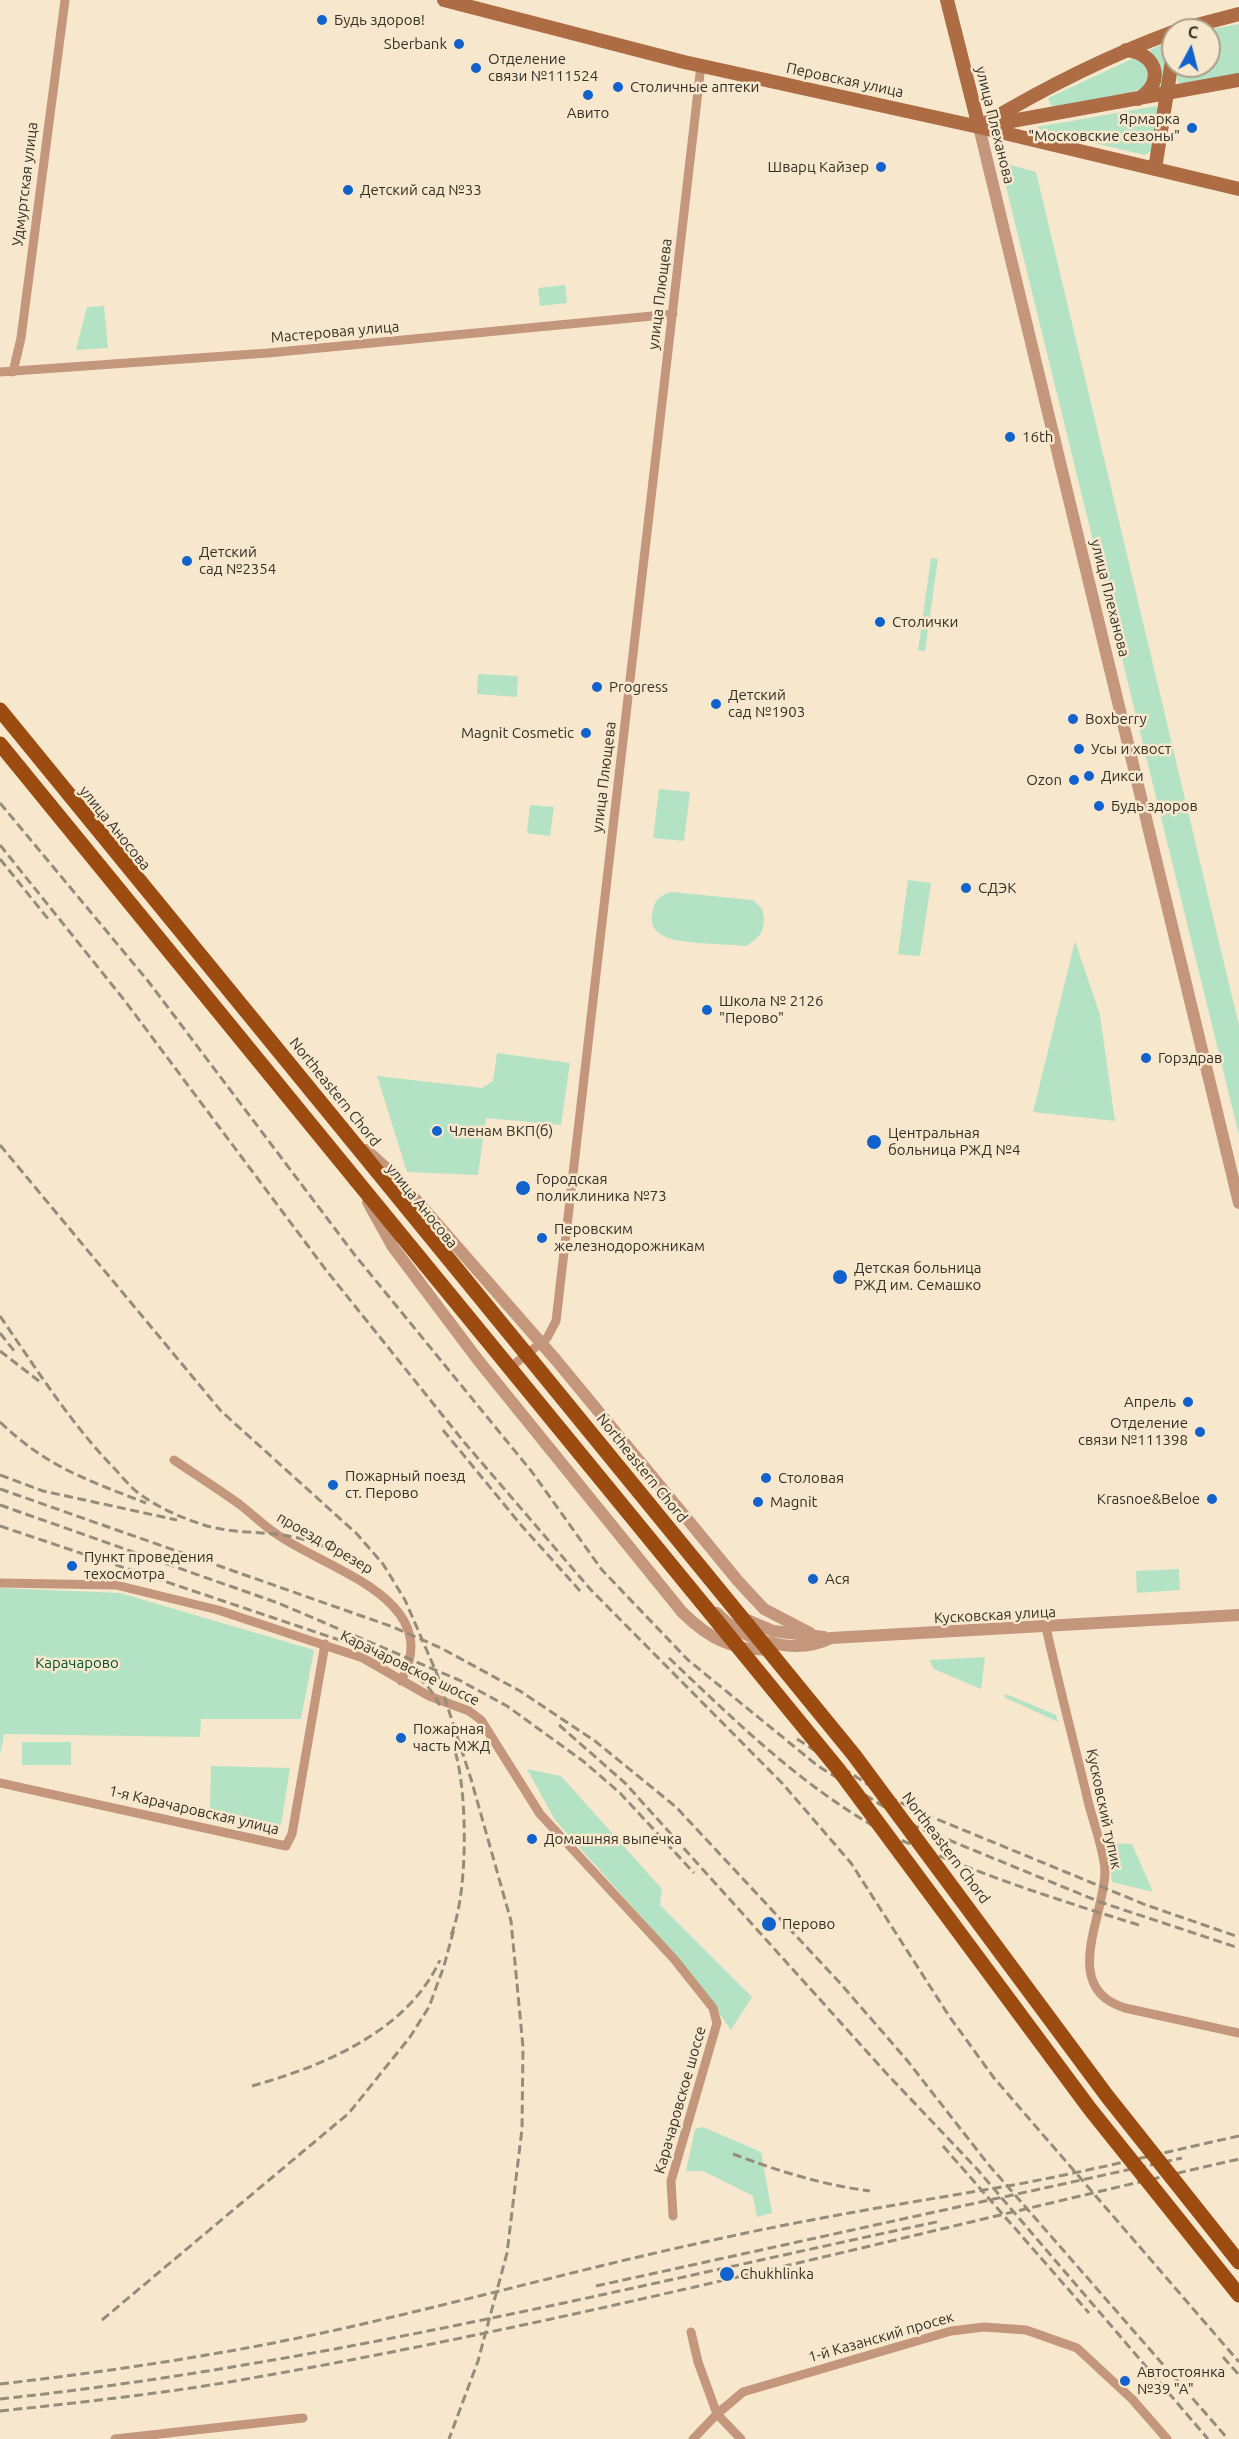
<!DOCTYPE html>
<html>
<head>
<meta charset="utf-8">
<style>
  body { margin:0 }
  #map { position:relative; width:1239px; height:2439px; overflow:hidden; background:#f7e8cd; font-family:Ubuntu,sans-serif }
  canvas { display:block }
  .north { position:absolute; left:1161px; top:18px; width:60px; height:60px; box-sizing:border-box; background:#f7e8cd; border:2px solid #aa9e8a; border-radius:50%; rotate:7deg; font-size:16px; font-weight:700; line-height:24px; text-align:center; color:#363026 }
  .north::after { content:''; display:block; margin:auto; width:21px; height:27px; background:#1162cc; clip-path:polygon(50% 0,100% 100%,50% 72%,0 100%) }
</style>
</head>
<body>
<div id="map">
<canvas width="1239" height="2439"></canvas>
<div class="north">С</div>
</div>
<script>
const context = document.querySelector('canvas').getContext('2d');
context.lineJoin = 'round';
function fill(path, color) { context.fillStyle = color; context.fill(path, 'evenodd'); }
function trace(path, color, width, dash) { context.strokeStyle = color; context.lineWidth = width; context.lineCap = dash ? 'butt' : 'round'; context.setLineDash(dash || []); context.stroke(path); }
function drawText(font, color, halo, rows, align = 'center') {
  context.font = font + ' Ubuntu,sans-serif'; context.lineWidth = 5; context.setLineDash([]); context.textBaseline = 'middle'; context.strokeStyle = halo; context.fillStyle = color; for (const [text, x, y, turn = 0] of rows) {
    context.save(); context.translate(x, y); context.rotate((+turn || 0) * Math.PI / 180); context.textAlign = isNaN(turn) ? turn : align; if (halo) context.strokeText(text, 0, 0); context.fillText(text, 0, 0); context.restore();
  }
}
const green = new Path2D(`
  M1239,24V75L1186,85L1177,82L1178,66H1209L1208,30Z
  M1171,41L1161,88H1157V60L1149,50Z
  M1134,58L1145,63L1149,75L1144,87L1131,93L1052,107L1048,98Z
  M1156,106L1160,113L1152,150L1145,155L1043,131L1037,127Z
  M1000,162L1036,172L1239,1026V1135Z
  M565,285L567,303L540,306L538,288Z
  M104,306L108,348L76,350L87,307Z
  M931,558L938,559L925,651L918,650Z
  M478,674L518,676L517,697L477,694Z
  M659,789L690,792L684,841L653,838Z
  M530,805L554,807L550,836L527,833Z
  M908,880L931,883L920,956L898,954Z
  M671,892L753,900L762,909C767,927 762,937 746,946C727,944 680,944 666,937C656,933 650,926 652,915C654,901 657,897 671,892Z
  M1075,941L1100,1015L1115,1121L1033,1112Z
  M497,1053L570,1063L561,1125L486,1118L478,1175L407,1172L377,1076L482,1088L493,1081Z
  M1179,1569L1180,1590L1137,1593L1136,1571Z
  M0,1588L120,1593L314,1650L301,1719H201L200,1737L4,1734L0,1756Z
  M985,1657L981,1689L934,1669L929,1660Z
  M1006,1694L1056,1715L1058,1722L1004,1697Z
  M22,1742H71V1765H22Z
  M211,1766L290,1768L281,1825L210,1809Z
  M527,1769L561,1776L662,1889L660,1905L752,1997L731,2030L685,1966L555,1820Z
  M1107,1843L1132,1844L1153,1892L1112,1882Z
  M703,2127L761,2152L772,2213L757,2217L753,2196L703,2171H686L695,2129Z`);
const minor = new Path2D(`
  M0,372L268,353L673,314
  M13,372L21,338L65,0
  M512,1366L547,1338L556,1321L701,65
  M174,1460C196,1475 218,1489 239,1504C251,1513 262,1524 275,1533C322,1568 447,1598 401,1681
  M0,1583L116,1585L218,1610L363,1658L429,1696L469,1711L481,1720L540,1814L674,1959L713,2008L717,2023L671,2181L673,2216
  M1046,1627C1059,1687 1075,1746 1089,1805C1094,1824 1105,1854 1105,1872C1104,1918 1060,1988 1125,2008L1239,2033
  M0,1783L286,1846L292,1834L325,1644
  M691,2332L698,2362L717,2414L741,2439
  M115,2439L303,2418
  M693,2439L717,2414L743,2392L951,2331L984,2327L1026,2330L1077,2348L1132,2399L1167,2439`);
const tertiary = new Path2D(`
  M979,127L1239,1203
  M368,1202L393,1247L478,1360L682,1612C708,1638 734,1652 772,1649
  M646,1469L738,1581L764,1609L810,1633
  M717,1613C742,1641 796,1656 831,1638L1239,1615
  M745,1619L773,1631L824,1637`);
const secondary = new Path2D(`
  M444,0L684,62L979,127L1239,189
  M947,0L979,127
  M1178,30L1239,14
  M1126,50C1157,53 1166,83 1138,99
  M986,123C1046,87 1108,56 1173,32
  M984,126L1239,80
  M1155,169L1173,54`);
const primary = new Path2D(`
  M0,744L356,1180`);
const rail = new Path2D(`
  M0,803L148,981L354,1254L532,1472L602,1570L688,1660L818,1766L917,1827L1100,1902L1239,1948
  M0,845L125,1001L326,1270L464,1442L591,1590L782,1783L851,1863L949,2016L994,2078L1239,2362
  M0,859L49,920
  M0,1145L221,1411L357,1534L383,1564L405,1600L437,1674L471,1779L511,1921L523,2047L522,2129L507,2253L478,2361L449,2439
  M0,1316C35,1367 69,1421 112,1466C120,1474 128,1485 137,1492C158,1508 182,1518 207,1526C229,1532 252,1532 275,1534C311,1538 341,1552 372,1571
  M0,1333L15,1352
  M0,1351L39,1381
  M0,1422C47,1467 87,1480 146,1503
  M443,1430L521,1525L581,1592
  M0,1475L43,1491L177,1520
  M0,1489L393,1627L441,1648L520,1691L595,1741L676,1807L840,1983L906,2059L988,2164L1228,2439
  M0,1505L278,1603L459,1680L507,1706L583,1761L620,1793L694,1873
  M0,1526L375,1652C403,1666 429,1678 441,1709
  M669,1658C730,1716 792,1777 865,1821C892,1838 922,1849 952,1861C1014,1886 1078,1906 1142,1926
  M559,1725L625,1783L887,2074L977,2169L1208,2439
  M797,1739L883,1794L922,1813L1146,1905L1239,1937
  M451,1935C468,1895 468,1794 455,1751
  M252,2086C323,2066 407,2032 440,1960
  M943,2146L1089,2313
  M733,2154C778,2171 823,2185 870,2191
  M596,2286L1182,2158
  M102,2320L349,2113L410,2037L429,2007L444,1966L454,1929
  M1223,2357L1239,2375
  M0,2384C131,2369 260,2349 388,2318C495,2293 602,2264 709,2241C798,2221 888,2206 978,2191C1066,2177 1152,2155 1239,2136
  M0,2399C318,2365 629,2287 941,2221
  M0,2411C84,2402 169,2393 252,2378C584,2320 911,2234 1239,2159`);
const tertiaryBridge = new Path2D(`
  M366,1150L396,1177L556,1360L646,1469`);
const primaryBridge = new Path2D(`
  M0,710L854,1755L1107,2096L1239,2262
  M356,1180L838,1769L1090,2109L1239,2295`);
const markers = [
  [322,20,6,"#1162cc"],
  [459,44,6,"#1162cc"],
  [476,68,6,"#1162cc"],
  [618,87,6,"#1162cc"],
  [588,95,6,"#1162cc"],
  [1192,128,6,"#1162cc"],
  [881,167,6,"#1162cc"],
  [348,190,6,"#1162cc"],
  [1010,437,6,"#1162cc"],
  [187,561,6,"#1162cc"],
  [880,622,6,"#1162cc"],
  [597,687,6,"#1162cc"],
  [716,704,6,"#1162cc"],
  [1073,719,6,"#1162cc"],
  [586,733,6,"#1162cc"],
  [1079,749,6,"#1162cc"],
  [1089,776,6,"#1162cc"],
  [1074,780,6,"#1162cc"],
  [1099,806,6,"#1162cc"],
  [966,888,6,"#1162cc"],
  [707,1010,6,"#1162cc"],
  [1146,1058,6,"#1162cc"],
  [437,1131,6,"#1162cc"],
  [874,1142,8,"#1162cc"],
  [523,1188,8,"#1162cc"],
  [542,1238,6,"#1162cc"],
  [840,1277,8,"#1162cc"],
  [1188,1402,6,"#1162cc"],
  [1200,1432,6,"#1162cc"],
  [766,1478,6,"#1162cc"],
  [333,1485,6,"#1162cc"],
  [1212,1499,6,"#1162cc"],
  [758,1502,6,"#1162cc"],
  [72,1566,6,"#1162cc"],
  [813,1579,6,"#1162cc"],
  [401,1738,6,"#1162cc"],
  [532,1839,6,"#1162cc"],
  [769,1924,8,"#1162cc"],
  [727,2274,8,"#1162cc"],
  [1125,2381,6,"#1162cc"]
];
const poiNames = [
  ["Будь здоров!",334,20],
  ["Sberbank",447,44,"right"],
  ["Отделение",488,59],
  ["связи №111524",488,76],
  ["Столичные аптеки",630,87],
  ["Авито",588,113,"center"],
  ["Ярмарка",1180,119,"right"],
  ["\"Московские сезоны\"",1180,136,"right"],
  ["Шварц Кайзер",869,167,"right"],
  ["Детский сад №33",360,190],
  ["16th",1022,437],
  ["Детский",199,552],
  ["сад №2354",199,569],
  ["Столички",892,622],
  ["Progress",609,687],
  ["Детский",728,695],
  ["сад №1903",728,712],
  ["Boxberry",1085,719],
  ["Magnit Cosmetic",574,733,"right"],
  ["Усы и хвост",1091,749],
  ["Дикси",1101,776],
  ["Ozon",1062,780,"right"],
  ["Будь здоров",1111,806],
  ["СДЭК",978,888],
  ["Школа № 2126",719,1001],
  ["\"Перово\"",719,1018],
  ["Горздрав",1158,1058],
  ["Членам ВКП(б)",449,1131],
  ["Центральная",888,1133],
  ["больница РЖД №4",888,1150],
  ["Городская",536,1179],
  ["поликлиника №73",536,1196],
  ["Перовским",554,1229],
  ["железнодорожникам",554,1246],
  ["Детская больница",854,1268],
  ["РЖД им. Семашко",854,1285],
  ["Апрель",1176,1402,"right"],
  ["Отделение",1188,1423,"right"],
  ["связи №111398",1188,1440,"right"],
  ["Пожарный поезд",345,1476],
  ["ст. Перово",345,1493],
  ["Столовая",778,1478],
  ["Krasnoe&Beloe",1200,1499,"right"],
  ["Magnit",770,1502],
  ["Пункт проведения",84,1557],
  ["техосмотра",84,1574],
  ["Ася",825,1579],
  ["Пожарная",413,1729],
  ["часть МЖД",413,1746],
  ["Домашняя выпечка",544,1839],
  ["Перово",782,1924],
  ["Chukhlinka",740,2274],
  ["Автостоянка",1137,2372],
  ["№39 \"А\"",1137,2389]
];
const streetNames = [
  ["Перовская улица",845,80,12],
  ["улица Плеханова",995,125,76],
  ["Удмуртская улица",25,184,-83],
  ["улица Плющева",660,294,-83],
  ["Мастеровая улица",335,332,-5],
  ["улица Плеханова",1110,598,76],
  ["улица Плющева",604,777,-83],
  ["улица Аносова",115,828,51],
  ["Northeastern Chord",335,1092,51],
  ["улица Аносова",422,1206,51],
  ["Northeastern Chord",642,1468,51],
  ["проезд Фрезер",325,1543,30],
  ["Кусковская улица",995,1615,-3],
  ["Карачаровское шоссе",410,1668,26],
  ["Кусковский тупик",1104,1809,78],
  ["1-я Карачаровская улица",194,1810,13],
  ["Northeastern Chord",946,1848,53],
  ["Карачаровское шоссе",680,2100,-74],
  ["1-й Казанский просек",881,2337,-16]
];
const parkNames = [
  ["Карачарово",77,1663]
];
fill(green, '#b4e2c5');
trace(minor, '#c4967c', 9);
trace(tertiary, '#c4967c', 12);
trace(secondary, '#ae6c45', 14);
trace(primary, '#9c4c11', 15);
trace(rail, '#968c79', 3, [9, 4.5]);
trace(tertiaryBridge, '#c4967c', 12);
trace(primaryBridge, '#9c4c11', 15);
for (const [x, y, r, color] of markers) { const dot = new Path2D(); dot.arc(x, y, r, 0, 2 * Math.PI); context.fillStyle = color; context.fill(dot); trace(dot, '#f7e8cd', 2); }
drawText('15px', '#363026', '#f7e8cd', poiNames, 'left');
drawText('15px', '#363026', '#f7e8cd', streetNames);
drawText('15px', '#005330', '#f7e8cd', parkNames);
</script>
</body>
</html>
